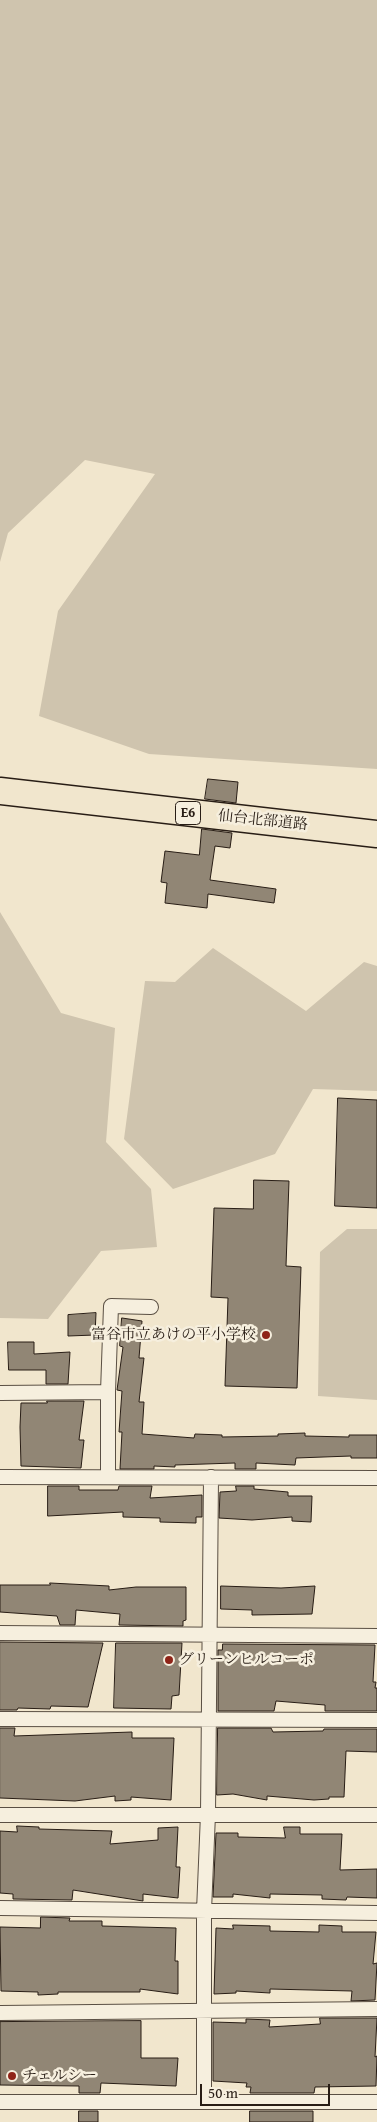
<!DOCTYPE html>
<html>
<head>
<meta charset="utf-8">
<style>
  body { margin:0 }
  #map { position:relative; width:377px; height:2122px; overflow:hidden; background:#f1e6cd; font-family:"Gentium Book Plus",serif }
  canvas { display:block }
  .scale { position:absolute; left:200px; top:2084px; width:130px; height:22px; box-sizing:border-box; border:2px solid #281d15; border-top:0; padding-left:6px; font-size:15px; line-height:18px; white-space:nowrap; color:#281d15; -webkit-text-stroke:4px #f6efde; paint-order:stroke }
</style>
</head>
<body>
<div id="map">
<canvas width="377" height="2122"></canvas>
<div class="scale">50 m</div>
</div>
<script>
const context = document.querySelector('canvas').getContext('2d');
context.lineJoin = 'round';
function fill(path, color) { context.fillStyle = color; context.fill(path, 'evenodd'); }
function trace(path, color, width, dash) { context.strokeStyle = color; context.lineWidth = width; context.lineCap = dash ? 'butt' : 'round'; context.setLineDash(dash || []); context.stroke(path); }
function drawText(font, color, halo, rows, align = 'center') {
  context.font = font + ' "Gentium Book Plus","Noto Serif JP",serif'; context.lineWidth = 5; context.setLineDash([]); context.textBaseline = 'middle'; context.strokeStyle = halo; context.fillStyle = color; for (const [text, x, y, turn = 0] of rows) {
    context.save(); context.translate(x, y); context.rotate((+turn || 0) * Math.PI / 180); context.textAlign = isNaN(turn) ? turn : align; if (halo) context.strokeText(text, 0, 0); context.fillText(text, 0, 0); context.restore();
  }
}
const green = new Path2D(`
  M0,0H377V769L149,754L39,716L58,611L155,474L85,460L8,533L0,562Z
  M0,912L61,1013L115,1028L106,1142L151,1189L157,1247L101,1251L48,1319L0,1318Z
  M213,948L306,1011L364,962L377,966V1091L313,1089L275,1154L173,1189L124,1139L145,981L175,982Z
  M347,1229H377V1400L318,1396L320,1252Z`);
const building = new Path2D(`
  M208,779L238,782L236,803L205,799Z
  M202,829L232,833L230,848L215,846L210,880L276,889L274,903L208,894L207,908L165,903L167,883L161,882L165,851L199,855Z
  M338,1098L377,1100V1208L335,1206Z
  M254,1180L289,1181L286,1266L301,1267L297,1388L225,1386L228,1298L211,1297L214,1208L253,1209Z
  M96,1313L95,1335L68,1336V1315Z
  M122,1318L142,1321L139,1358H144L139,1402H144L142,1434L194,1438L195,1434L222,1435V1437L278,1436V1434L305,1433V1436L349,1437V1435H377V1458H351V1456L296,1458L295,1465L256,1463V1469H235V1463L175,1465V1467L154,1466V1469H120L122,1432H119L122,1391L117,1390L123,1347L120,1346Z
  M8,1342H34V1354L70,1352L68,1384H46V1370H9Z
  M47,1401H84L79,1440H84L81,1468L21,1466L20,1427L21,1403H47Z
  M48,1486H79V1490H118L119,1486H152L150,1498L202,1495V1517H196V1523L160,1522V1518L123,1517V1512L48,1516Z
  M236,1486H254V1489L288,1492V1496H312L311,1522L292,1521V1517L252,1520L219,1518L220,1492L236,1491Z
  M50,1583L109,1586V1590L136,1587H186V1620L183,1621V1626L119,1625L120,1614L76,1610L75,1625H60L57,1616L0,1612V1585H50Z
  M221,1586L281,1588L315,1586L312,1614L252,1615V1610L221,1609Z
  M0,1642L103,1643L88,1707L51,1706L50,1709L18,1708L17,1710H0Z
  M116,1643H182L179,1695L172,1696L171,1709L114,1708Z
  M223,1644L375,1645L373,1682H376L375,1688H377V1711H325V1705L276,1701L274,1711H218V1650H222Z
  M0,1728H15L14,1736L132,1732V1738H174L171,1800L131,1797V1800L115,1801V1796L75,1801L0,1798Z
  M218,1728H271L273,1732L323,1731L324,1729H377V1752L346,1751L344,1797H329V1799L314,1800L267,1796V1800L233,1794L217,1795Z
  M17,1826L39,1827V1829L112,1831L110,1844L158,1840V1828L178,1827L176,1867H180L178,1898L143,1894V1901L73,1890L72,1900L13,1899V1894L0,1893V1831L17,1832Z
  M284,1827H300V1834H342L340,1870L377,1869V1898L347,1897L346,1900L322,1899V1895L270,1894V1898L233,1894V1897H213L216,1833H238V1837L285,1838Z
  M41,1917L70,1918L69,1921H102V1926L176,1928L175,1961H178V1994L140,1989V1992H58V1994L38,1995V1992L1,1991L0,1927L40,1928Z
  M233,1925L270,1926V1931L319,1932V1925L342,1926V1932H376L373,1964L377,1963L375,2000L351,2001L352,1991L270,1989V1993L236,1991V1993L214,1994L216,1928L233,1929Z
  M320,2018H377L375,2057L377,2056L376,2086L315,2087L314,2093H250L251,2087H246L247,2083L213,2081V2022L246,2023V2019L270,2020L269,2027L320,2024Z
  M141,2021V2058H178L176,2086L101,2083L100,2093H79V2086L0,2085V2022Z
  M79,2111H98V2122H79Z
  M250,2111H313V2122H250Z`);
const street = new Path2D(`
  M108,1392L111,1306L151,1307
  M0,1393L108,1392V1476
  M0,1477L377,1478
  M0,1633L377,1636
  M0,1719L377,1720
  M0,1815H377
  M0,1908L377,1913
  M0,2013L377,2009
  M0,2102H377
  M204,2102V1911L208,1814L211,1477`);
const highway = new Path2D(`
  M0,791L377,834`);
const markers = [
  [266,1335,5,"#8f2418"],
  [169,1660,5,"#8f2418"],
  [12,2076,5,"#8f2418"]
];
const shields = [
  [188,813,25]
];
const shieldNames = [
  ["E6",188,813]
];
const streetNames = [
  ["仙台北部道路",263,821,6]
];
const poiNames = [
  ["富谷市立あけの平小学校",256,1335,"right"],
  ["グリーンヒルコーポ",179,1660],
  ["チェルシー",22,2076]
];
fill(green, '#cfc4ae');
fill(building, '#918675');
trace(building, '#281d15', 1);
trace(street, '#5a4f43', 16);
trace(highway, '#281d15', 29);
trace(street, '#f6efde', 14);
trace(highway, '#f1e6cd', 26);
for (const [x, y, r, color] of markers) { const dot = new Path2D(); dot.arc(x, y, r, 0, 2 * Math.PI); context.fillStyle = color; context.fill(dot); trace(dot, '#f6efde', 2); }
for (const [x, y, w] of shields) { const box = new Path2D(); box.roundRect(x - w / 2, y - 11.5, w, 23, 4); context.fillStyle = '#f6efde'; context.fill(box); trace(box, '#281d15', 1); }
drawText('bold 14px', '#281d15', null, shieldNames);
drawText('15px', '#281d15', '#f6efde', streetNames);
drawText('15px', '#281d15', '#f6efde', poiNames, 'left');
</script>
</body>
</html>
